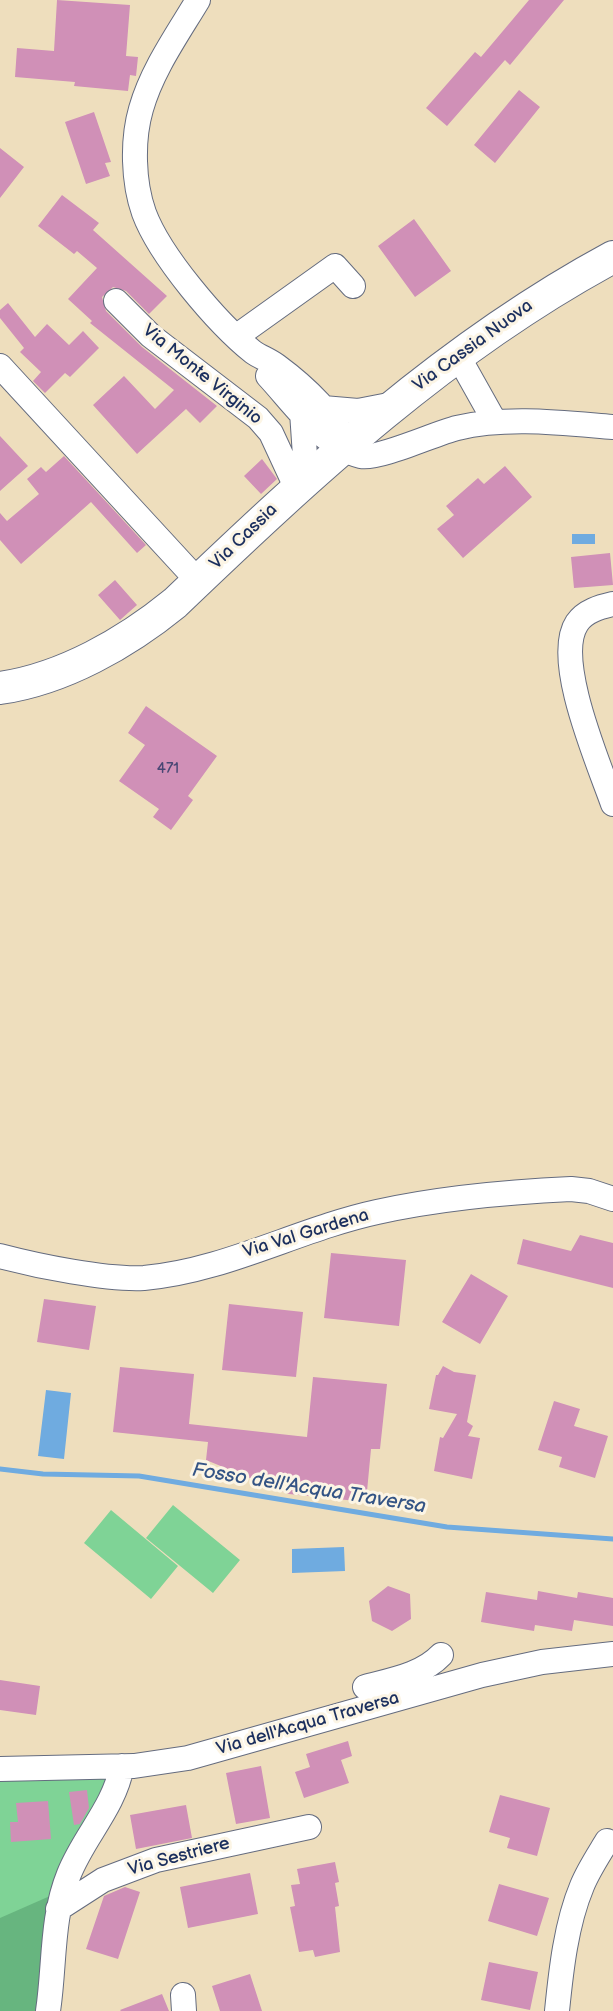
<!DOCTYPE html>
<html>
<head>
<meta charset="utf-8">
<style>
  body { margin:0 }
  canvas { display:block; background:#eedebd }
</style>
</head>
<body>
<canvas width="613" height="2011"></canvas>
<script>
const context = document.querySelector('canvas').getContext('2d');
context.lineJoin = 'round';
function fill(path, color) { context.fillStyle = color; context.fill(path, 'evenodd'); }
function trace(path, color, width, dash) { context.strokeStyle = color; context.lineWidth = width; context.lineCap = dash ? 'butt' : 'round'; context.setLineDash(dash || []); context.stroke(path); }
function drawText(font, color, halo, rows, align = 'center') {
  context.font = font + ' "Balsamiq Sans",sans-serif'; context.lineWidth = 6; context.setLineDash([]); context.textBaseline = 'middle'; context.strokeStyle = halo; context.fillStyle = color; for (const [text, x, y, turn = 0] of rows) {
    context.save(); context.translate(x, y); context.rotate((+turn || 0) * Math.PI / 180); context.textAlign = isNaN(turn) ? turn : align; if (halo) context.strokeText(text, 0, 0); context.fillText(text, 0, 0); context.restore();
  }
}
const green = new Path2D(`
  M173,1505L240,1560L213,1593L146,1538Z
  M111,1510L178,1566L151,1599L84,1543Z
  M0,1778L108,1779L0,2011Z`);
const forest = new Path2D(`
  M50,1896L37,2011H0V1918Z`);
const water = new Path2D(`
  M572,534H595V544H572Z
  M46,1390L71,1393L64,1459L38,1456Z
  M344,1547L345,1571L292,1573V1549Z`);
const stream = new Path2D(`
  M0,1469L43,1474L139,1476L447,1527L613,1539`);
const building = new Path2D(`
  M57,0L130,5L126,56L138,57L136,76L130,75L128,91L74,86L75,82L15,77L17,48L54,51Z
  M529,0H564L510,65L505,60L447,126L426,108L475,52L481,57Z
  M519,90L540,107L495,163L474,145Z
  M94,112L111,162L105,163L110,176L86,184L65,122Z
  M0,148L24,167L0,198Z
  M62,195L99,223L93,230L167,296L149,314L126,291L113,287L102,297L106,311L142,347L217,406L200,423L186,409L137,454L93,405L124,376L155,409L174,390L90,323L92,321L68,299L97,268L77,251L74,254L38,226Z
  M414,219L451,271L415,297L378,246Z
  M8,303L35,337L47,324L69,345L83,331L99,348L70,377L65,373L45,393L33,381L41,372L20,352L24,348L0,318V310Z
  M0,436L28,466L0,491Z
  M64,456L146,545L137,553L91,502L21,564L0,540V513L7,521L39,494L27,479L41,467L46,472Z
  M262,459L277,479L261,494L244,476Z
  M505,466L532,497L463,558L437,529L454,515L446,506L478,478L484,484Z
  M610,553L613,585L574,588L571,557Z
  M115,580L137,605L120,620L98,595Z
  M146,706L217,756L188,796L193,800L171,830L153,817L159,809L119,781L145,745L128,733Z
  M580,1235L613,1243V1288L517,1264L523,1239L571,1251Z
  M331,1253L406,1260L399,1326L324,1318Z
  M471,1274L508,1296L480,1344L442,1322Z
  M44,1299L96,1306L89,1350L37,1342Z
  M229,1304L303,1312L296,1377L222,1370Z
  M443,1366L454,1372L476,1375L467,1422L473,1426L468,1436L480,1438L472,1479L434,1471L440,1437L443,1438L457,1414L429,1409L436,1375H438Z
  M120,1367L194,1374L189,1424L307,1437L313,1377L387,1384L380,1449H371L366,1502L289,1494L206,1460L208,1442L113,1432Z
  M554,1401L580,1409L574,1426L608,1436L595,1478L559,1467L562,1457L538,1450Z
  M388,1586L410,1594L411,1619L392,1631L372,1621L369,1601Z
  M538,1591L577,1598L578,1592L613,1598V1626L574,1620L572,1631L535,1625L534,1631L481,1622L486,1592L537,1600Z
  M0,1680L40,1686L36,1715L0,1710Z
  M348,1741L352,1756L341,1760L349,1783L304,1798L295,1772L310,1767L306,1754Z
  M261,1766L270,1818L236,1824L226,1773Z
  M87,1790L89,1808L80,1824L74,1825L69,1792Z
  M500,1795L550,1808L537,1856L507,1848L510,1838L489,1832Z
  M48,1801L51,1839L11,1842L10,1822H18L16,1803Z
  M186,1805L192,1838L136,1849L130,1815Z
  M335,1862L339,1882L335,1883L339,1906L335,1907L340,1952L315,1957L313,1950L299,1952L290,1907L295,1906L291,1885L300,1884L297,1869Z
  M250,1873L258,1914L188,1928L180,1887Z
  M499,1884L549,1898L537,1936L488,1921Z
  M125,1887L140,1892L118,1959L86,1949L104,1896Z
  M489,1962L538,1972L530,2010L481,2000Z
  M250,1974L262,2011H220L212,1986Z
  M162,1994L169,2011H121L120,2010Z`);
const minor = new Path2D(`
  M198,0C177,35 152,70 141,109C132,140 133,182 144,213C160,256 217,323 253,352C260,357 269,360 277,366C296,380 348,423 343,448
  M116,301L151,336L258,418L271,433L296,487
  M237,336L335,266L353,286
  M458,356L495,422
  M0,366L198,581
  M268,376C294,404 323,447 361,456C378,460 436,433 457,428C507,416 563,423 613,427
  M323,408L358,411L394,404
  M296,487L305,456L302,412
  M613,604C600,607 585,611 577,623C553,659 599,764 613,804
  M0,1256C38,1266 106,1280 144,1278C225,1271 299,1229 377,1212C440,1198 507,1192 571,1189L589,1191L613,1199
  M365,1687C391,1680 422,1675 441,1655
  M0,1769L134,1766L188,1758L482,1675L542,1662L613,1654
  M58,1909L103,1880L156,1860L309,1827
  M183,1995L184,2011
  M48,2011C55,1965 51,1918 69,1874C84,1836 114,1808 122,1766
  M557,2011C561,1971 566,1924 582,1886C588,1871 598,1856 607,1841`);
const major = new Path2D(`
  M0,688C63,679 126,643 175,603C311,473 446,347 613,257`);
const numberNames = [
  ["471",168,769]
];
const streetNames = [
  ["Via Cassia Nuova",473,346,-36],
  ["Via Monte Virginio",202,375,39],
  ["Via Cassia",244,537,-44],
  ["Via Val Gardena",306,1234,-17],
  ["Via dell'Acqua Traversa",308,1724,-16],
  ["Via Sestriere",179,1857,-15]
];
const waterNames = [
  ["Fosso dell'Acqua Traversa",309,1489,9]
];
fill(green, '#7fd396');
fill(forest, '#67b57f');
fill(water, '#6fabe0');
trace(stream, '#6fabe0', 5);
fill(building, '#d090b7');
trace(minor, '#656c7f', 26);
trace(major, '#656c7f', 34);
trace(minor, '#fff', 24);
trace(major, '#fff', 32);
drawText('15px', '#484774', null, numberNames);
drawText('18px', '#1b2f5e', '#fcf5e5', streetNames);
drawText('italic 20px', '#345485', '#fcf5e5', waterNames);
</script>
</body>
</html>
